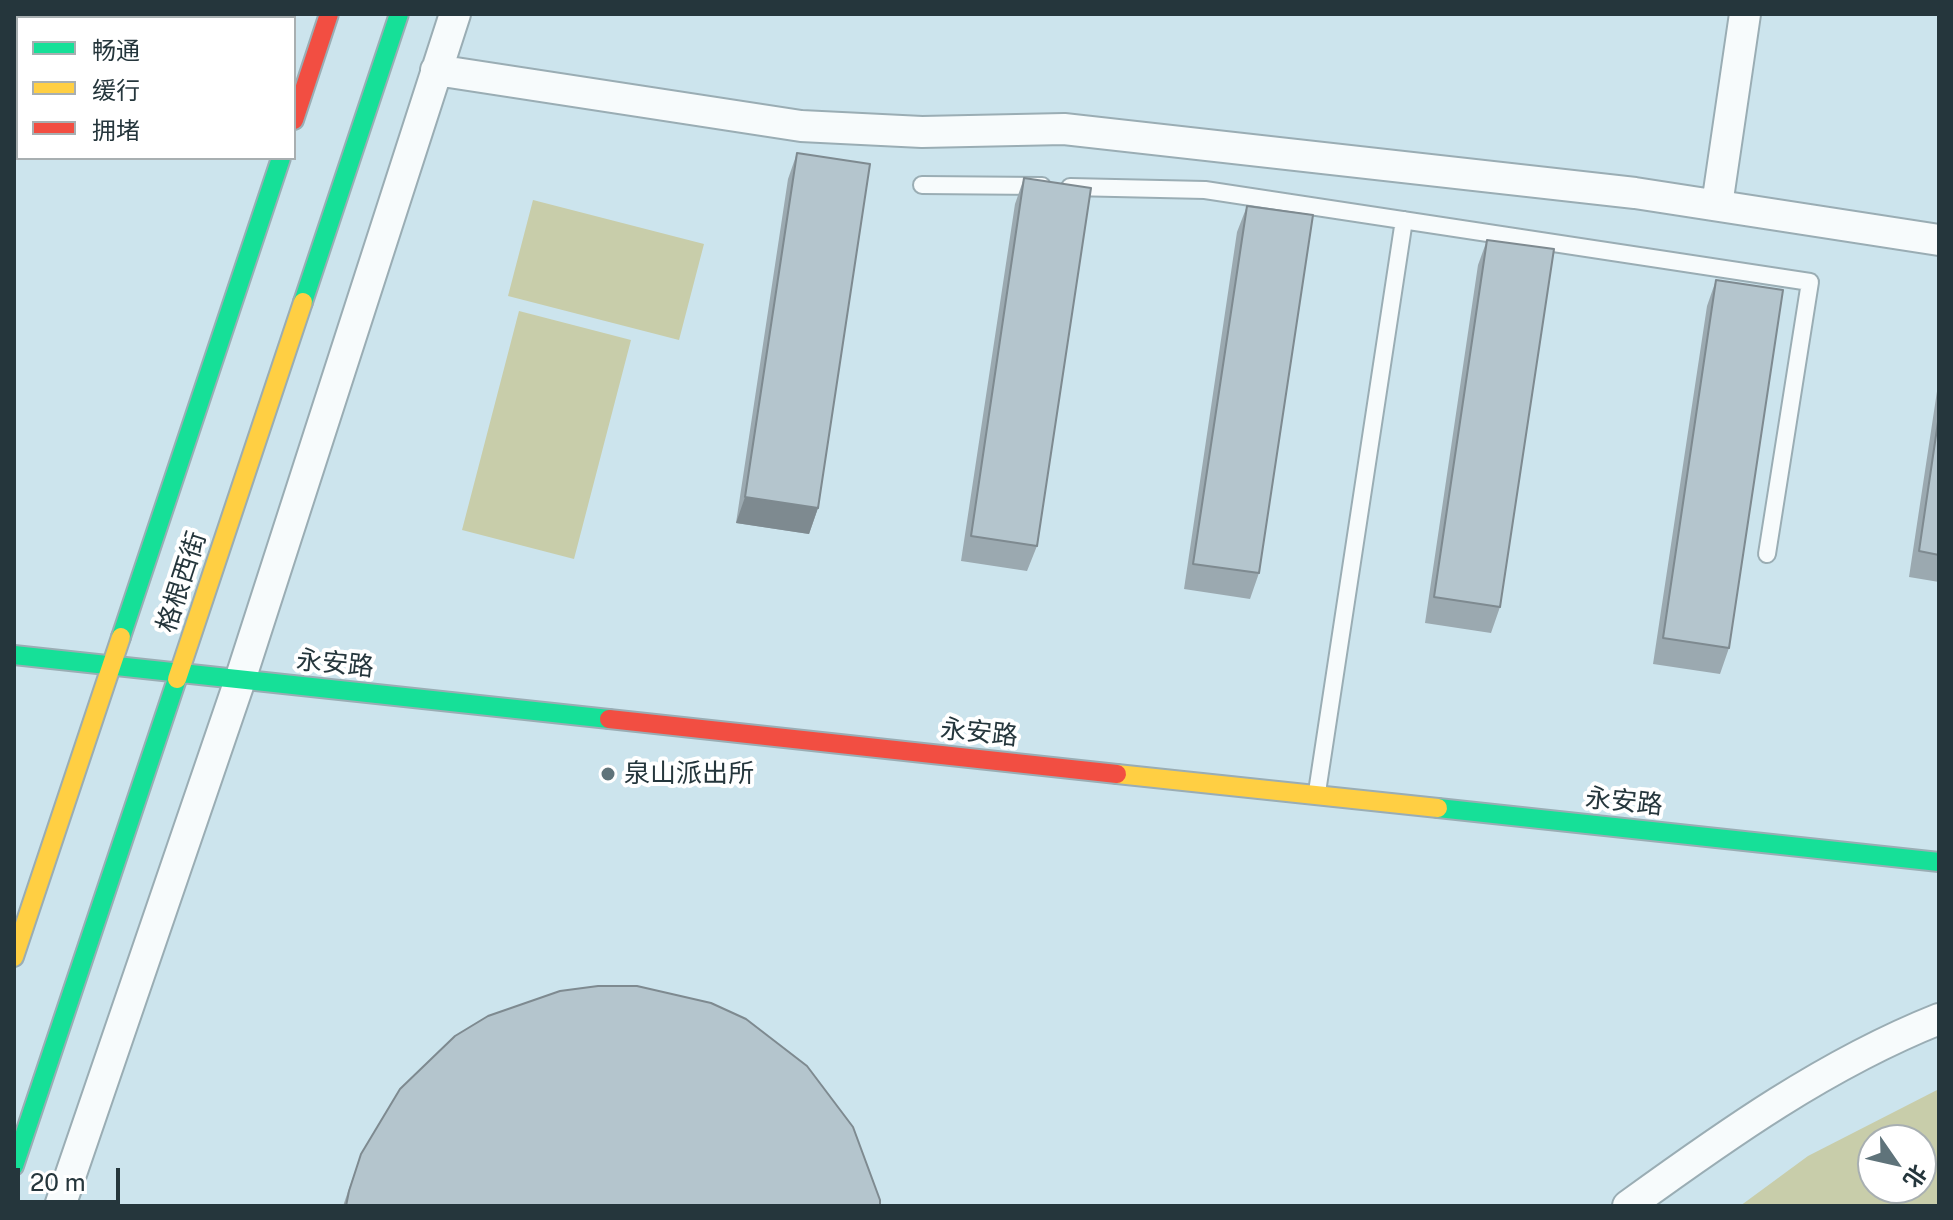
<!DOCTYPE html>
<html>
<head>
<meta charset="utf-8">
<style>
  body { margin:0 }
  #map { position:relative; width:1953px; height:1220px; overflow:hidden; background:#cce4ed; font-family:"Public Sans","Noto Sans SC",sans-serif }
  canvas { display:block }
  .frame { position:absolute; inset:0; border:16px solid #25363c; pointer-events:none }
  .legend { position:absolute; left:16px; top:16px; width:280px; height:144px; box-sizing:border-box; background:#fff; border:2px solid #a8afb1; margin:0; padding:10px 14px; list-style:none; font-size:24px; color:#25363c }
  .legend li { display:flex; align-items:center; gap:16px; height:40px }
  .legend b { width:40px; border:2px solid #a8afb1 }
  .north { position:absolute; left:1857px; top:1124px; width:80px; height:80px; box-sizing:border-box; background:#fff; border:2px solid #a8afb1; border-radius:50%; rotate:124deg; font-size:22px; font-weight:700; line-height:32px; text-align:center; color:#25363c }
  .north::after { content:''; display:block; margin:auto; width:28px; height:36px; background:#5f737a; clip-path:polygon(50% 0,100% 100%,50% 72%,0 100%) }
  .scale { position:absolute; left:16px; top:1168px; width:104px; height:36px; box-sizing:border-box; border:4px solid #25363c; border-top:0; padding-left:10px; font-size:24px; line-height:28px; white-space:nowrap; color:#25363c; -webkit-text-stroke:6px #fff; paint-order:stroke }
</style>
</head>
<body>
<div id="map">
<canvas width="1953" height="1220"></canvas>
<div class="frame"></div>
<ul class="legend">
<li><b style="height:10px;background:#16e098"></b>畅通</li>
<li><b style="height:10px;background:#ffcf43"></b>缓行</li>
<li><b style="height:10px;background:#f24e42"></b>拥堵</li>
</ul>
<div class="north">北</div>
<div class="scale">20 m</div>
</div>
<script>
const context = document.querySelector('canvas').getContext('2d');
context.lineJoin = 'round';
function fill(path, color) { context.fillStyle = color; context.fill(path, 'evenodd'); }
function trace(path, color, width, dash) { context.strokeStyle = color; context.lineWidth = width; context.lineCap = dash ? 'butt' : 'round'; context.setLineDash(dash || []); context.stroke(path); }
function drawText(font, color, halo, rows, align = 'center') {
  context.font = font + ' "Public Sans","Noto Sans SC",sans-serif'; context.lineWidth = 8; context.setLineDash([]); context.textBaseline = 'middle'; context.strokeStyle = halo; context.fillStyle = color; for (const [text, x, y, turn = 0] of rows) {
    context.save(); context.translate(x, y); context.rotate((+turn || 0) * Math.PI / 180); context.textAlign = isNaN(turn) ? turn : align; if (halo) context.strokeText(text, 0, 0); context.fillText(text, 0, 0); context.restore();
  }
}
const green = new Path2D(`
  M533,200L704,244L679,340L508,296Z
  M519,311L631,340L574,559L462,530Z
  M1939,1089V1206H1740L1808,1156ZM1873,1140H1921V1188H1873Z`);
const lane = new Path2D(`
  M69,14L75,18
  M14,113L18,107
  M922,185L1042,186
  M1070,187L1205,190L1810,282L1767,554
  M1317,792L1404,220`);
const street = new Path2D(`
  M436,70L801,126L922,132L1064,129L1635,193L1939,240
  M1717,205L1745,14
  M60,1206L240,680L455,14
  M1628,1206C1726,1135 1826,1064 1939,1019`);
const fast = new Path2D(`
  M303,302L399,14
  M121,637L281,158
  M14,655L609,719
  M1438,808L1939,862
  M14,1166L177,679`);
const slow = new Path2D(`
  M177,679L303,302
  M1117,774L1438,808
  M14,957L121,637`);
const jam = new Path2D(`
  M294,120L329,14
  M609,719L1117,774`);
const wall = new Path2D(`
  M797,153L818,508L809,534L736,523L788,179Z
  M1024,178L1037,546L1027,571L961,561L1015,204Z
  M1247,206L1259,573L1250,599L1184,589L1237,232Z
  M1487,240L1500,607L1491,633L1425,623L1478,265Z
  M1716,280L1729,648L1720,674L1653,664L1707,306Z
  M1939,378V582L1909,577Z
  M361,1154L880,1206H343Z`);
const shadedWall = new Path2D(`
  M18,27V39L14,45V33Z
  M745,497L818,508L809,534L736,523Z`);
const building = new Path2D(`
  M14,14H27L24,18H18V27L14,33Z
  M797,153L870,164L818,508L745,497Z
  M1024,178L1091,188L1037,546L971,536Z
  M1247,206L1313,215L1259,573L1193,564Z
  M1487,240L1554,249L1500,607L1434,597Z
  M1716,280L1783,290L1729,648L1663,638Z
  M1939,415V555L1919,551Z
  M598,986H637L711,1003L746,1019L807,1066L853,1127L880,1200V1206H346L349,1191L361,1154L400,1089L455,1036L488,1016L560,991Z`);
const markers = [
  [608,774,8,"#5f737a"]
];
const streetNames = [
  ["格根西街",182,582,-72],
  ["永安路",335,664,6],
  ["永安路",979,733,6],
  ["永安路",1624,802,6]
];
const poiNames = [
  ["泉山派出所",624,774]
];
fill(green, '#c8cdaa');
trace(lane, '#9aadb4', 20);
trace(street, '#9aadb4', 34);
trace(fast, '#9aadb4', 22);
trace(slow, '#9aadb4', 22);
trace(jam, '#9aadb4', 22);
trace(lane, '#f7fbfc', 16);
trace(street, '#f7fbfc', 30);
trace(fast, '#16e098', 18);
trace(slow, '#ffcf43', 18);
trace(jam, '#f24e42', 18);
fill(wall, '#9ba9b0');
fill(shadedWall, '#7e8a90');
fill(building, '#b4c5cd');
trace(building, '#7e8a90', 2);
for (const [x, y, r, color] of markers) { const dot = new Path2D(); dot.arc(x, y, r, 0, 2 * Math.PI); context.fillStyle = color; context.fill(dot); trace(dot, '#fff', 3); }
drawText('26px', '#25363c', '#fff', streetNames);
drawText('26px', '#25363c', '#fff', poiNames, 'left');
</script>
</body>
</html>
